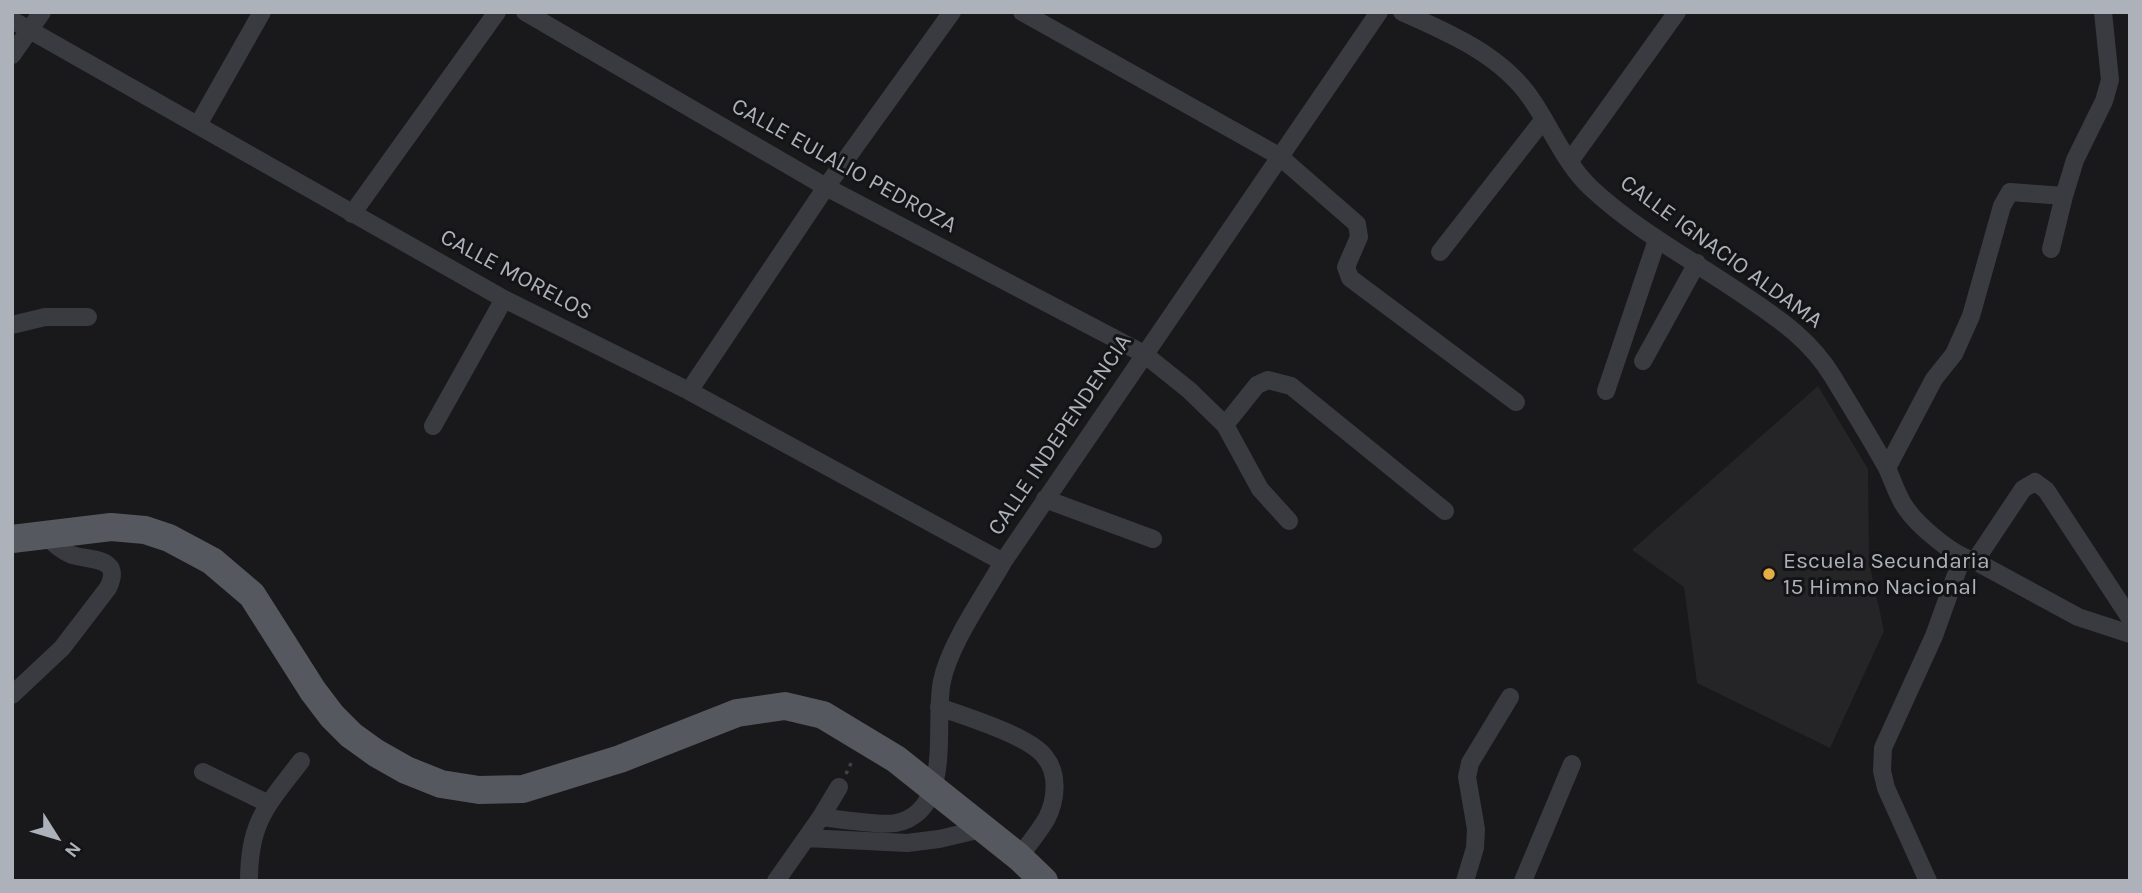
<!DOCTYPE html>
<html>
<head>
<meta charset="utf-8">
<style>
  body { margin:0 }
  #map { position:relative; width:2142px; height:893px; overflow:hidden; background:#19191b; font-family:Karla,sans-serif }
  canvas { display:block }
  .frame { position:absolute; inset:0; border:14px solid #acb1ba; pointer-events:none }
  .north { position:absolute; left:21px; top:802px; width:70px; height:70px; -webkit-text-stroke:5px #141416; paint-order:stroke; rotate:127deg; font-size:19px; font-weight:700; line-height:28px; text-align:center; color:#acb1ba }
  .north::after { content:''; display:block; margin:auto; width:24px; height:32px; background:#acb1ba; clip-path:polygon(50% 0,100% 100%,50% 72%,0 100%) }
</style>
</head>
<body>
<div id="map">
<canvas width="2142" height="893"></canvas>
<div class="frame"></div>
<div class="north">N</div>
</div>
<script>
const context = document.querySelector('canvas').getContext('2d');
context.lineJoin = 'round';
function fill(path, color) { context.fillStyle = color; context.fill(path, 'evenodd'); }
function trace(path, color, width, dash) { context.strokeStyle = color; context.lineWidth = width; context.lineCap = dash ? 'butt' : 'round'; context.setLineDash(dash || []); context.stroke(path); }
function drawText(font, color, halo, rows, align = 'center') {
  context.font = font + ' Karla,sans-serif'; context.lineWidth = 6; context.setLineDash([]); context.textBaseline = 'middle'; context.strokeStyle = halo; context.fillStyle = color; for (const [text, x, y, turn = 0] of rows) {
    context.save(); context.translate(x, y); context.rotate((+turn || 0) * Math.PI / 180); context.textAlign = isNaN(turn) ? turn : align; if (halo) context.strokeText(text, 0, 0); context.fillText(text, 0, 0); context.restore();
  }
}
const built = new Path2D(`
  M1818,386L1868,469L1869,562L1884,631L1830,748L1697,683L1684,587L1632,550Z`);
const path = new Path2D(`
  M846,774L853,759`);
const street = new Path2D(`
  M525,12L826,187L1144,354L1189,390L1225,425L1260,489L1289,521
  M1022,12L1279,156L1357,224L1359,237L1346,267L1350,278L1516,402
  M1402,12C1449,33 1502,55 1532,100C1551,128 1566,165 1591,188C1638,232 1696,262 1748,298C1782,321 1811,341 1833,377C1851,407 1870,437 1887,468C1893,481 1897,495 1905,507C1918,526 1953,556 1975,561L2078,617L2130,634
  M12,20L504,299L689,391L1003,562
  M12,55L42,12
  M198,125L262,12
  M1570,161L1677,12
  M352,214L497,12
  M2051,249L2064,196
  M1440,252L1544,119
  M12,325L45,317H88
  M1643,361L1697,263
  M689,391L826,187L952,12
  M1606,391L1657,240
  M1225,425L1257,385L1268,380L1291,386L1445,511
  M433,426L504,299
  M1887,468L1934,379L1954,354L1971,316L2002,206L2010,192L2064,196L2075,160L2104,101L2110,80L2103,12
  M1045,499L1153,539
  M1975,561L2023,489L2035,482L2046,490L2130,618
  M12,695L62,648L108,588C123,557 92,561 72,555C61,551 53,542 44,534
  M939,707C964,716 1030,736 1045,757C1059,774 1056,800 1047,818C1039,832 1028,845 1019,857
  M203,772L269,804
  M821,817C838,819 881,826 896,823C955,811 933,723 942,681C950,643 984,596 1003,562L1379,12
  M806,838L907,843L939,839L982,829
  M249,881C249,821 267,806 301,761
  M776,881L821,817L839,787
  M1465,881L1475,848L1476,829L1467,777L1470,763L1510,697
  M1523,881L1572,764
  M1928,881L1886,788L1882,771L1883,748L1934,636L1962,558`);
const primary = new Path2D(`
  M12,539L111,527L145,530L169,538L212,561L252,595L313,691L332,716L351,735L376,753L406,770L441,784L479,790L523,789L620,759L737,713L785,706L823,715L896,759L1019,857L1044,881`);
const markers = [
  [1769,574,7,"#e7ad45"]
];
const streetNames = [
  ["CALLE EULALIO PEDROZA",844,166,29],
  ["CALLE IGNACIO ALDAMA",1721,252,36],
  ["CALLE MORELOS",516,275,28],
  ["CALLE INDEPENDENCIA",1060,435,-56]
];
const poiNames = [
  ["Escuela Secundaria",1783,561],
  ["15 Himno Nacional",1783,587]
];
fill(built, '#252528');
trace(path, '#404247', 3.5, [3.5, 5]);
trace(street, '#3a3b40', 18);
trace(primary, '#56585f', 28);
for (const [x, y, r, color] of markers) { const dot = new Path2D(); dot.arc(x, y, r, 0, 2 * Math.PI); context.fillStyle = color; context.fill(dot); trace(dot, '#141416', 2.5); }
drawText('23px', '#acb1ba', '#141416', streetNames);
drawText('23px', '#acb1ba', '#141416', poiNames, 'left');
</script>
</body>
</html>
